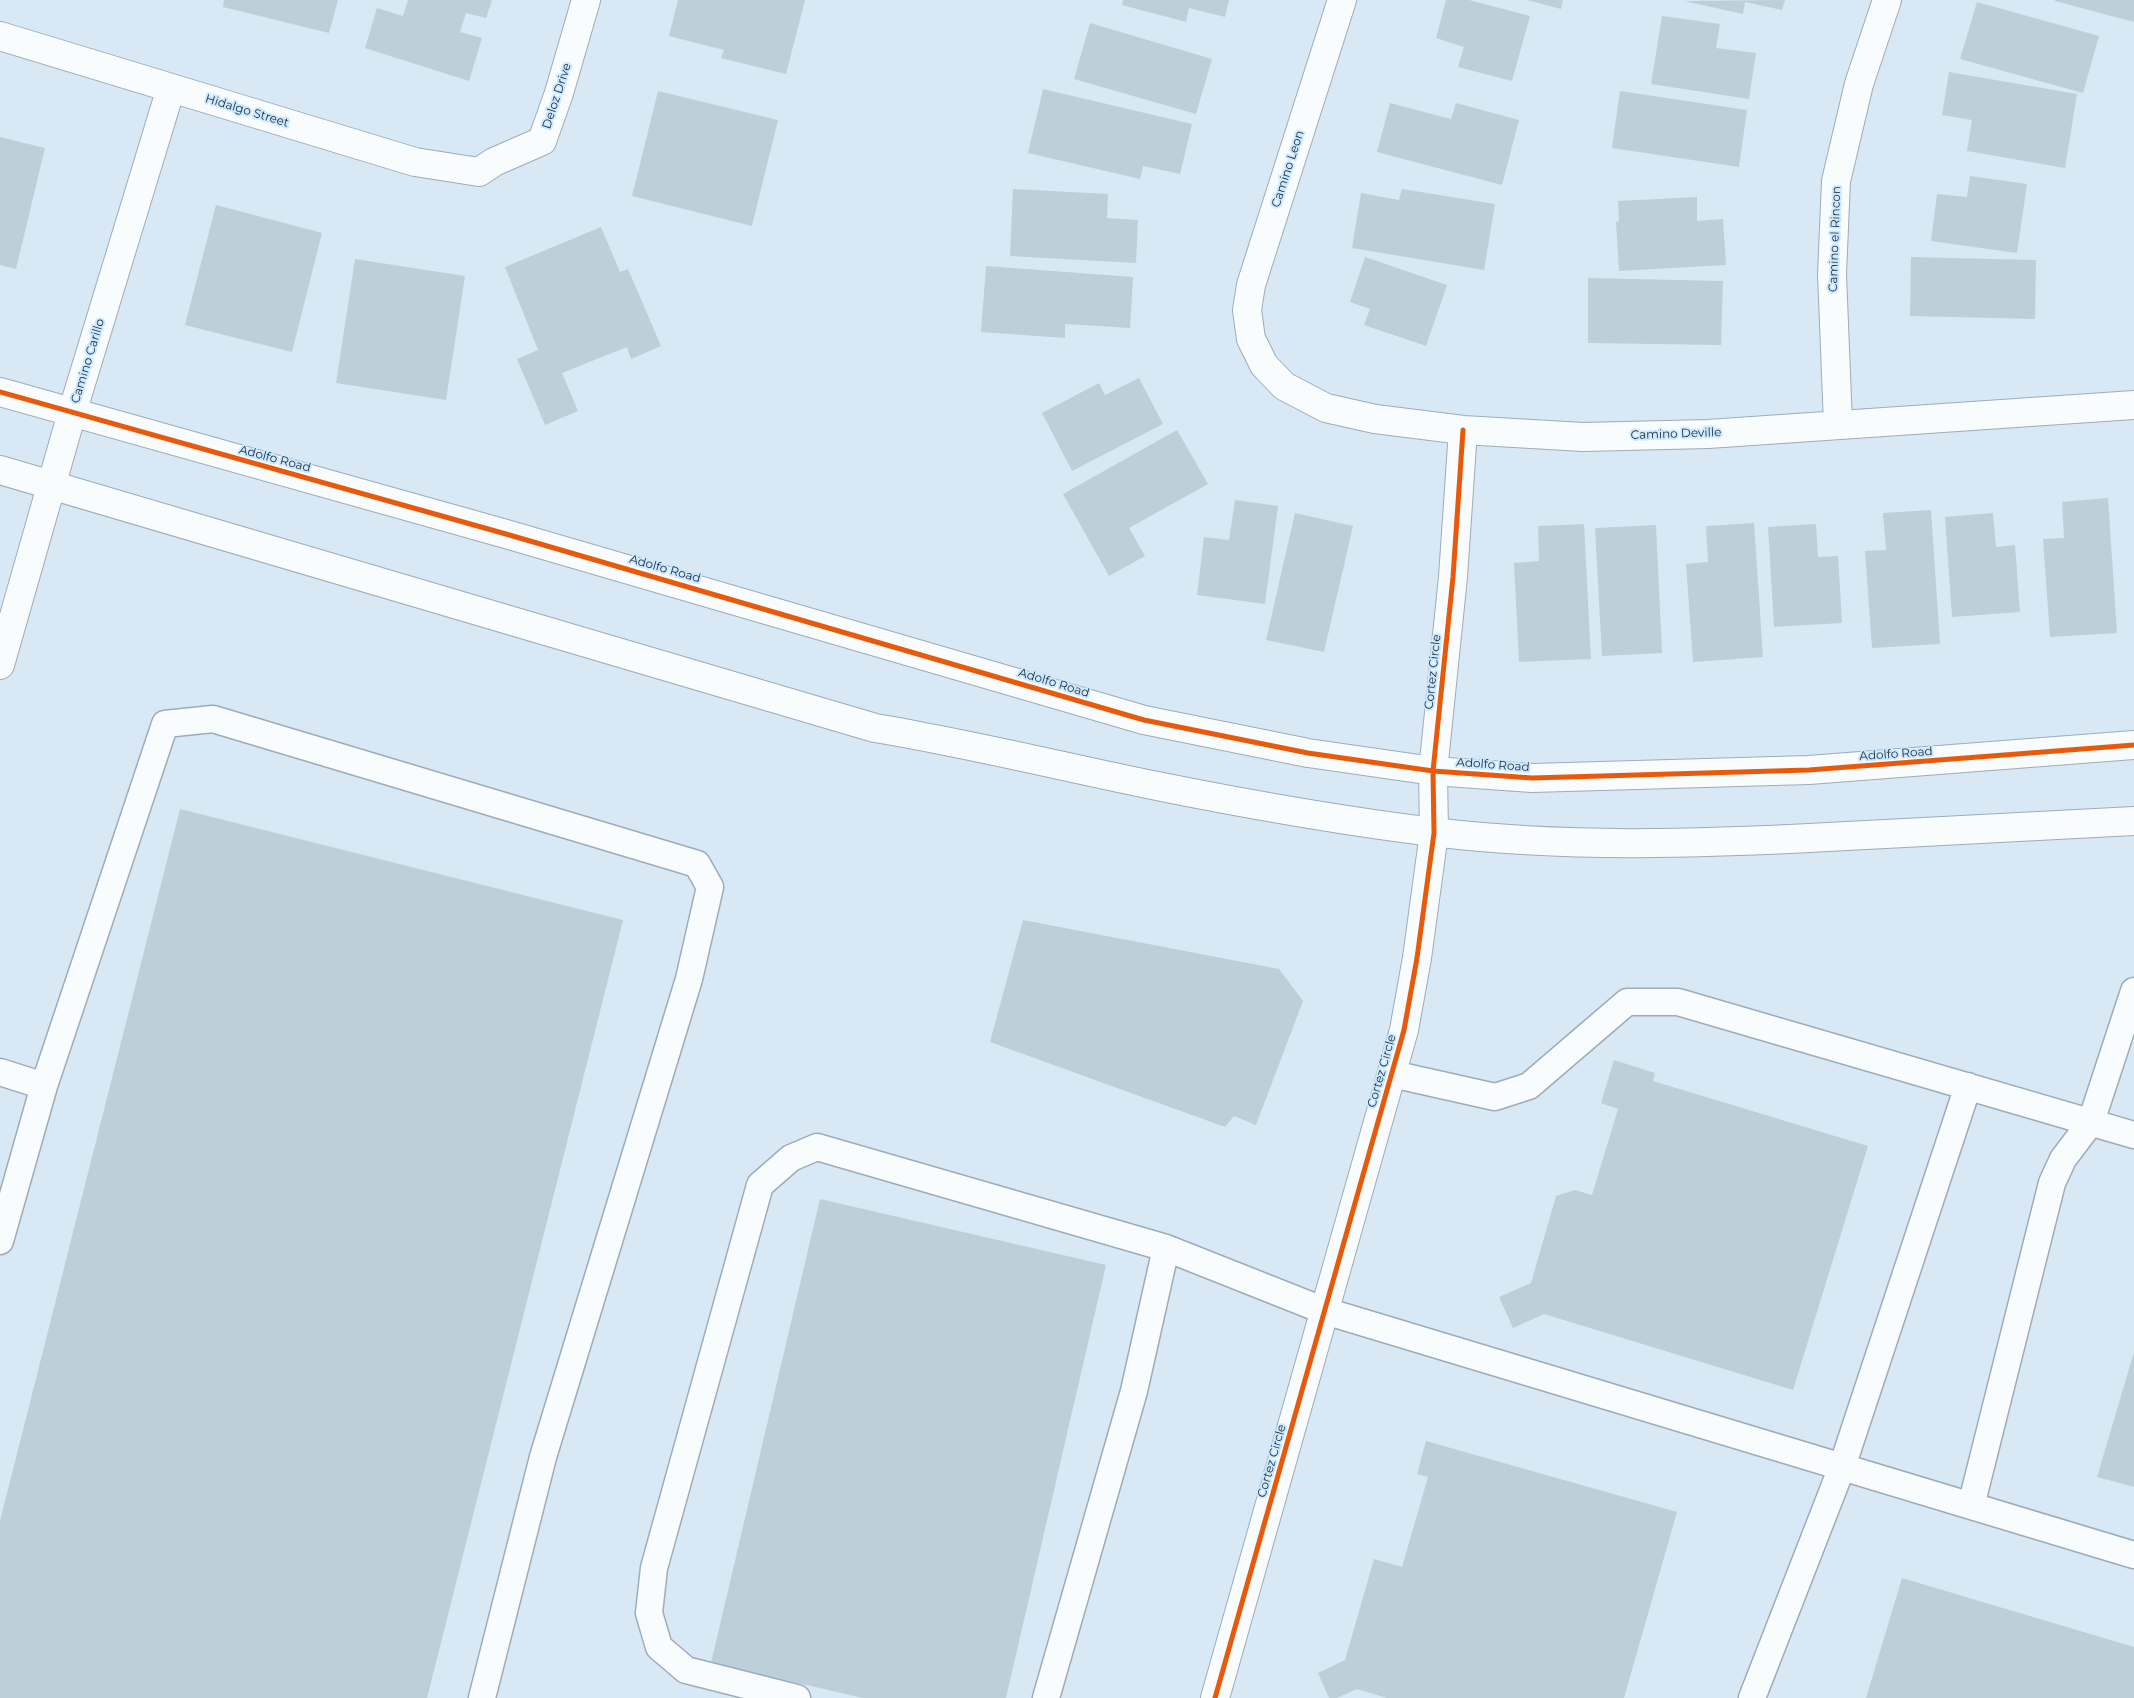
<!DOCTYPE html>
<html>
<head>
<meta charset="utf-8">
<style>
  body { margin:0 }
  canvas { display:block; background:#d8e8f4 }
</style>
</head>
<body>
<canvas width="2134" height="1698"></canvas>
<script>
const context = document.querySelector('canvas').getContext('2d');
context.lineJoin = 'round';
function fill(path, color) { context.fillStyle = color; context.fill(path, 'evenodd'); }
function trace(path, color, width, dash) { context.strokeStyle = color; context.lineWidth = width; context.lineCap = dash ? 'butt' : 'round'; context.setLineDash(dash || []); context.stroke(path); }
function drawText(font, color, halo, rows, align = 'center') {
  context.font = font + ' Montserrat,sans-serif'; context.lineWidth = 4; context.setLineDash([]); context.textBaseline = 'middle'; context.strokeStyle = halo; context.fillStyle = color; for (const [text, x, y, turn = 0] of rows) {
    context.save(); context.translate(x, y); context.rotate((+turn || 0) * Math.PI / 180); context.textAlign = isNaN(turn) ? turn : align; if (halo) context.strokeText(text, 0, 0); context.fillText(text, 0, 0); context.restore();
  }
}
const building = new Path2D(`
  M224,0H338L329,33L223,7Z
  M408,0H492L486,18L466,13L460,32L482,38L469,81L365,48L377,8L403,16Z
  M678,0H805L786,74L721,58L724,50L669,36Z
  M1123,0H1229L1225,17L1189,8L1186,22L1122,5Z
  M1446,0H1469L1530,16L1512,81L1458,67L1464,47L1436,38Z
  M1527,0H1563L1561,9Z
  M1785,0L1782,10L1745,2L1743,14L1684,1Z
  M2055,0H2134V22L2055,1Z
  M1977,2L2099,36L2083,93L1960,59Z
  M1662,16L1720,24L1716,48L1756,53L1749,99L1651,84Z
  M1090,23L1212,59L1196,114L1074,79Z
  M1949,72L2077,94L2065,168L1967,151L1972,120L1942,115Z
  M1043,89L1192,124L1180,174L1143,166L1140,179L1028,153Z
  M658,91L778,120L752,226L632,196Z
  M1620,91L1747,110L1739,167L1612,148Z
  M1390,103L1451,119L1456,103L1519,120L1502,185L1377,152Z
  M0,137L45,148L16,269L0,265Z
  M1970,176L2027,184L2017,253L1931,241L1937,194L1967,197Z
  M1013,189L1108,194L1107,218L1138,220L1136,263L1010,256Z
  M1402,189L1495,204L1484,270L1352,248L1361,193L1399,200Z
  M1697,197V221L1723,219L1726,265L1619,271L1616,222L1619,221L1618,201Z
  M216,205L322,233L292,352L185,325Z
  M601,227L620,272L628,269L661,346L631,359L627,347L562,373L578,411L545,425L517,359L538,350L505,267Z
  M1365,257L1447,285L1426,346L1364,325L1370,309L1350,302Z
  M1911,257L2036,260L2035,319L1910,316Z
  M355,259L465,276L446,400L336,383Z
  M986,266L1133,277L1130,328L1065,324V338L981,332Z
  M1588,278L1723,281L1721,345L1588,343Z
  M1139,378L1163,424L1072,471L1042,413L1099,383L1105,395Z
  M1177,430L1208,484L1129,528L1145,556L1109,576L1063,494Z
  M2108,498L2117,633L2050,637L2043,539L2064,538L2062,502Z
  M1235,500L1278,506L1265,604L1197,595L1204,537L1229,540Z
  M1931,510L1940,644L1872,648L1865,551L1886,550L1883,513Z
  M1295,513L1353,526L1324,652L1266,640Z
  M1993,513L1996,547L2015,545L2020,612L1952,617L1945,517Z
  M1754,523L1763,657L1693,662L1686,564L1708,562L1706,526Z
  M1584,524L1591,659L1519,662L1514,563L1539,561L1538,526Z
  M1816,524L1818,557L1838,556L1842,623L1774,627L1768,527Z
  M1656,525L1662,653L1602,656L1595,528Z
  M180,809L623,920L427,1698H0V1521Z
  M1023,920L1279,969L1303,1001L1256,1125L1234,1116L1225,1127L990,1042Z
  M1614,1060L1655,1073L1653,1081L1868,1146L1793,1390L1544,1314L1513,1328L1499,1297L1531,1283L1556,1196L1575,1190L1592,1195L1618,1109L1601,1103Z
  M820,1199L1106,1265L1006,1698H863L711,1663Z
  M2134,1352V1487L2097,1477Z
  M1426,1441L1677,1512L1624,1698H1387L1357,1689L1337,1698H1329L1318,1673L1345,1660L1374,1559L1402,1567L1428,1477L1417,1474Z
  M1902,1578L2134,1647V1698H1866Z`);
const lane = new Path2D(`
  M0,1072L44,1086L0,1241
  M1392,1074L1495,1097L1529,1086L1627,1002H1678L2134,1135
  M44,1086L165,724L213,719L697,864L710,887L689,979L543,1457L482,1698
  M1971,1506L2052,1183L2063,1159L2091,1122L2134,991
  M797,1698L686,1670L659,1647L649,1613L654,1568L760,1185L791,1158L817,1147L1166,1248L1325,1311L2134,1555
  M1046,1698L1134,1391L1166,1248
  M1752,1698L1842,1467L1968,1086`);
const street = new Path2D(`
  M1342,0L1251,285L1247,310L1251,339L1264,365L1284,386L1326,408L1375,419L1463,430L1583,437L1708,434L2134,405
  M0,36L415,162L479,172L494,162L542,141L559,93L586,0
  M1838,424L1832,274L1836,181L1859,84L1887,0
  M0,665L72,413L171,88
  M1215,1698L1404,1030L1417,958L1434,833L1433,771L1453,577L1463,430`);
const secondary = new Path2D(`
  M0,392L506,534L1144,720L1308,753L1433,771L1532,778L1809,770L2134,745
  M0,470L875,728C972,744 1067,768 1162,787C1252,805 1343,821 1433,832C1564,848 1697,844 1828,837C1930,832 2032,827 2134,821`);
const cycleway = new Path2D(`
  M0,392L506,534L1144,720L1308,753L1433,771L1532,778L1809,770L2134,745
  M1215,1698L1404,1030L1417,958L1434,833L1433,771L1453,577L1463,430`);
const streetNames = [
  ["Deloz Drive",557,96,-72],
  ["Hidalgo Street",247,111,17],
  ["Camino Leon",1288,169,-72],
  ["Camino el Rincon",1835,239,-88],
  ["Camino Carillo",88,361,-73],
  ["Camino Deville",1676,434,-2],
  ["Adolfo Road",275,459,15],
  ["Adolfo Road",665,569,16],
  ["Cortez Circle",1433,672,-84],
  ["Adolfo Road",1054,683,17],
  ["Adolfo Road",1896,754,-4],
  ["Adolfo Road",1493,765,4],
  ["Cortez Circle",1382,1071,-74],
  ["Cortez Circle",1272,1461,-74]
];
fill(building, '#bdd0da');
trace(lane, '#9dacb8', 29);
trace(street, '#9dacb8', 30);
trace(secondary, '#9dacb8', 30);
trace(lane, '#f9fcfd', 26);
trace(street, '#f9fcfd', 28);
trace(secondary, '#f9fcfd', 28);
trace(cycleway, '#e8590c', 5);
drawText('12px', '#1a2c3a', '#cde9ff', streetNames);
</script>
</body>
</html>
